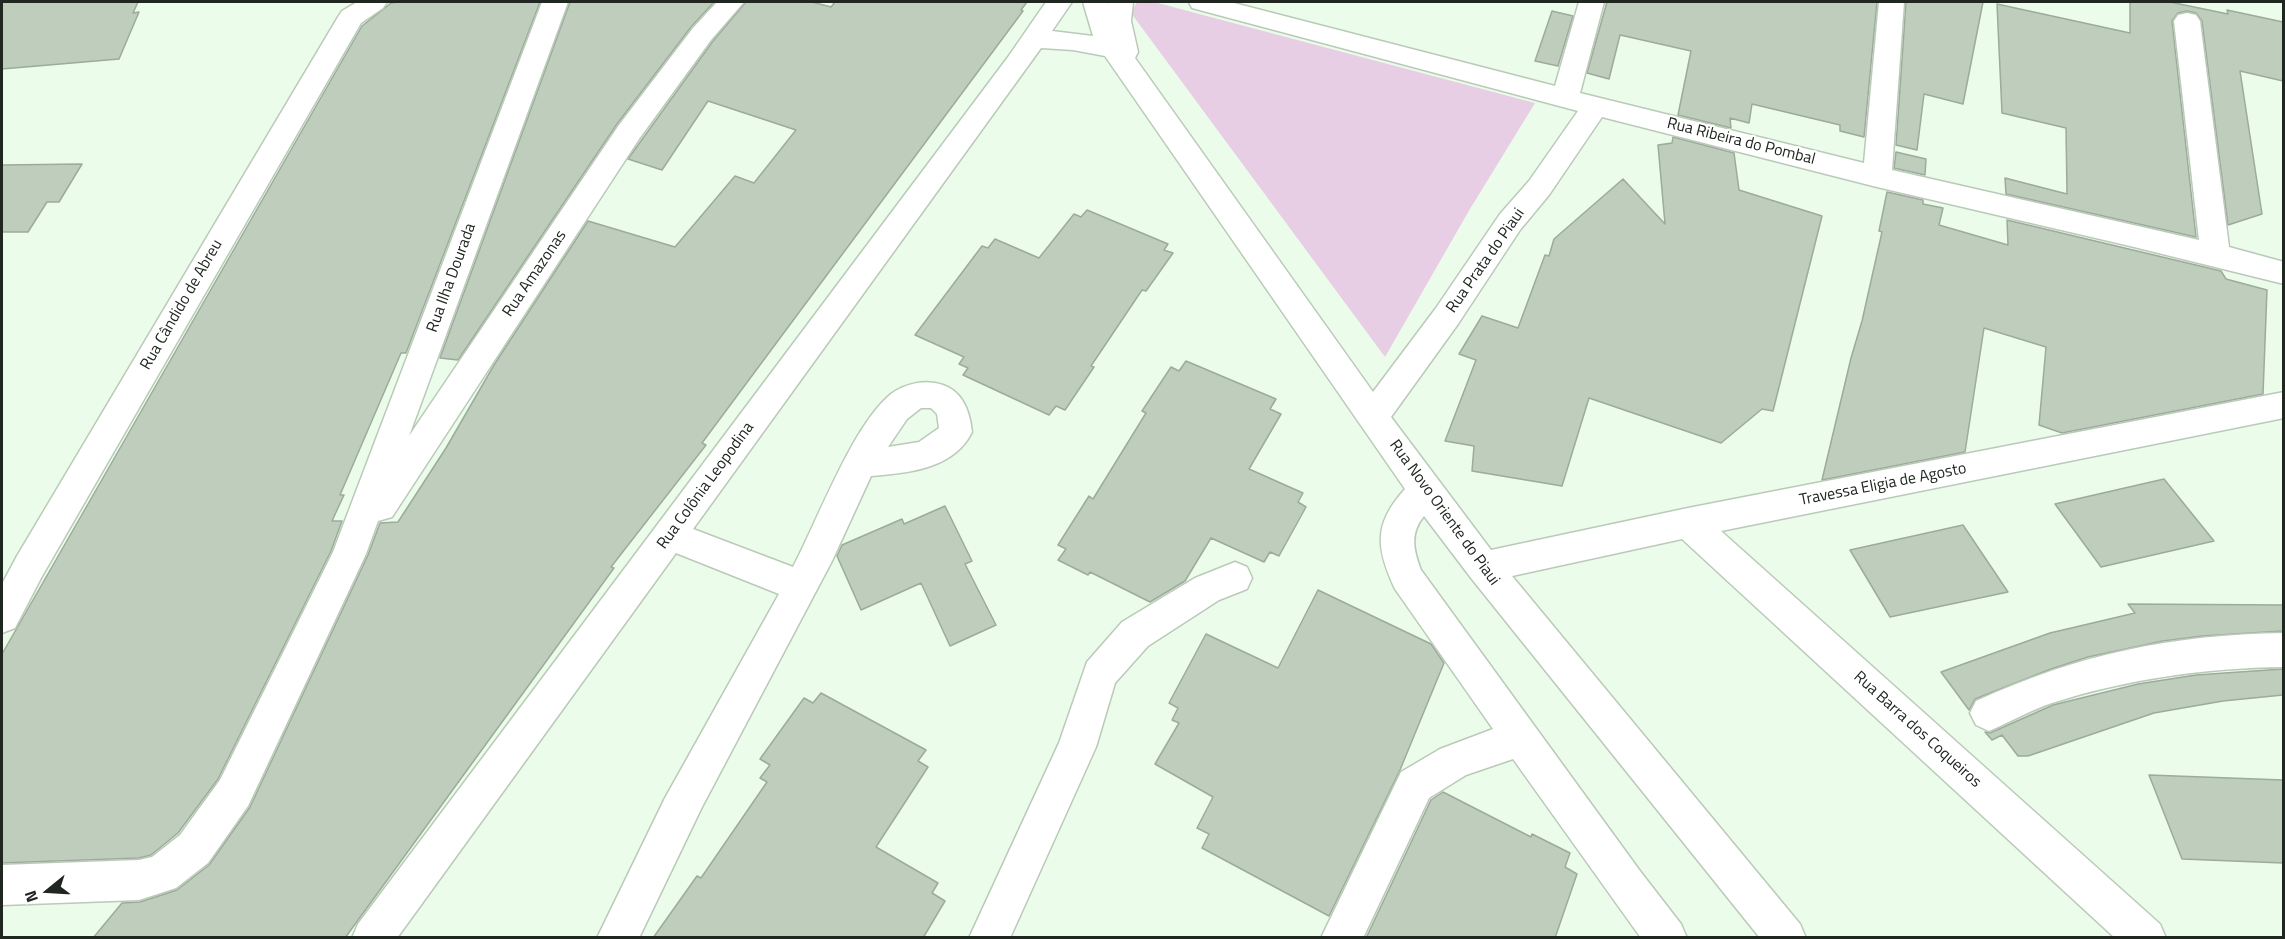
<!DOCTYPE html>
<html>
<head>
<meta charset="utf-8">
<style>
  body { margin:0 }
  #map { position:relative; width:2285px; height:939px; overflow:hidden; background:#ecfcea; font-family:"Titillium Web",sans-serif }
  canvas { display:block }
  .frame { position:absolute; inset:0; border:3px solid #202620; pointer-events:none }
  .north { position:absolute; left:18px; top:861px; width:60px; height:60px; -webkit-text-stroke:4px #fff; paint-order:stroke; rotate:252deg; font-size:16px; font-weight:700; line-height:24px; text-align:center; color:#202620 }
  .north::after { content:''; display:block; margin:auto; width:21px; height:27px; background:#202620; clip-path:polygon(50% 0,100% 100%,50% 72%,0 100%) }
</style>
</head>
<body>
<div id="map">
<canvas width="2285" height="939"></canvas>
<div class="frame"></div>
<div class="north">N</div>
</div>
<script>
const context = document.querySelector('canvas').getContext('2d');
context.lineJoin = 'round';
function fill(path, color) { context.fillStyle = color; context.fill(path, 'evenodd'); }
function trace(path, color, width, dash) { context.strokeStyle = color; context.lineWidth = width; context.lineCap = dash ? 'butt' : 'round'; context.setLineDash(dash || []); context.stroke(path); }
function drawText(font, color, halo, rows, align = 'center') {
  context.font = font + ' "Titillium Web",sans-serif'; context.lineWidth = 4.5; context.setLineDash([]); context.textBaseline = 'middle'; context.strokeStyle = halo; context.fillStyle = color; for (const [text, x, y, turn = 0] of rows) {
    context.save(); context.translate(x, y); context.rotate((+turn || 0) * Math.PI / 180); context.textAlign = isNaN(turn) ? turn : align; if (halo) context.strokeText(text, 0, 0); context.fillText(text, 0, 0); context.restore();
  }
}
const green = new Path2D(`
  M1137,2H1154L1535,103L1470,209L1385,357L1131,13Z`);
const building = new Path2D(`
  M2,2H138L133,13L139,12L119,59L2,69Z
  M398,2H540L406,353H401L340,495H344L332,521H342L331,551L218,779L178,833L151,855L139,858L2,863V654L362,26L391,3Z
  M570,2H714L691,27L617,124L458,360L440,358Z
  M746,2H812L831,7L835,2H1027L1021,10L1023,11L702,443L706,445L611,567L614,568L345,938H93L122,903L140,902L177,890L209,865L250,807L368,555L380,523L398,522L446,448L494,365L588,221L675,247L735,176L754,183L796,130L708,101L662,170L628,159L713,41Z
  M1607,2H1877L1864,137L1840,131V125L1752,104L1749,123L1730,118L1731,128L1678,115L1691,51L1620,35L1609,79L1587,73Z
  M1906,2H1983L1963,104L1924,94L1917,150L1896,145Z
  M2130,2H2170L2228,14L2227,10L2283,22V81L2240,71L2262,214L2228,225L2202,21L2196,13L2187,11L2178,13L2172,21L2196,237L2006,194L2005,178L2067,194L2066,128L2002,113L1997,4L2130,33Z
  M1552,11L1573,16L1558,66L1535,61Z
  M1673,137L1734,153L1739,190L1822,216L1773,411L1762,409L1721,443L1589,398L1562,486L1472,471L1474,446L1445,441L1476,360L1459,354L1482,316L1518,328L1545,255L1549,256L1554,239L1623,179L1665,224L1658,145L1672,143Z
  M1896,152L1926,159L1925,175L1894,168Z
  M82,164L59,202H47L28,232H2V165Z
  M1887,192L1923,200V204L1943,208L1939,225L2008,245L2007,220L2221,271L2226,279L2267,290L2263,394L2062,433L2039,425L2046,347L1984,328L1965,452L1822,480L1851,358L1862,321L1882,232L1879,231Z
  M1087,210L1168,244L1164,250L1173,253L1146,291L1142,290L1091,366L1094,367L1065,410L1056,406L1049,415L963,375L968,368L959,364L964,357L915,335L982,246L988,248L995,239L1039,258L1074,214L1081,217Z
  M1186,361L1276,399L1270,409L1281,414L1249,469L1303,493L1298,502L1306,507L1279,556L1270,552L1264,562L1211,538L1185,581L1150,602L1090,572L1088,575L1058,560L1066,549L1058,545L1089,496L1093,499L1146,413L1142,411L1171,367L1179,371Z
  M2164,479L2214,541L2101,567L2055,504Z
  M945,506L972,561L965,564L996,625L950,646L921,583L861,610L837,556L842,545L902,519L904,524Z
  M1963,525L2008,592L1890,617L1850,550Z
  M1318,590L1431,644L1444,663L1400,770L1329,916L1202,848L1209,834L1197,828L1213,797L1155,764L1179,723L1172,720L1178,708L1169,703L1206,634L1278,668Z
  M2128,604L2283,605V631L2202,636L2163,641L2088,657L2051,669L1975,699L1969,710L1941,672L2050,633L2135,613Z
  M2283,669V695L2223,701L2154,713L2028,756H2018L2002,735L1992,740L1985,732L1990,733L2053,705L2138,684L2196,675Z
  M821,693L926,750L918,761L928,767L876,847L938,883L932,893L945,901L923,938H653L697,876L701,878L767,782L760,778L770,765L760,759L804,698L813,703Z
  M2149,775L2283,780V863L2182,859Z
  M1443,792L1531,837L1532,834L1570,853L1565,867L1577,874L1555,938H1370L1367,936L1431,800Z`);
const minor = new Path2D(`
  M357,2H387L383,8L361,23L41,578L15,628L2,633V584L17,556L338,17L342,11Z
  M542,2H568L409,436L619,125L693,28L717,2H744L711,40L639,139L392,517L378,521L366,554L248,806L208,863L176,888L139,900L2,905V865L139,860L152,857L180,835L220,780L333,552Z
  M1046,2H1072L1052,31L1093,36L1083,2H1107L1108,4L1109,2H1133L1131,21L1138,52L1135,58L1373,392L1436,308L1500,214L1529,181L1578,111L1192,8L1189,2H1230L1555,86L1579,2H1604L1580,93L1864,163L1879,2H1904L1892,170L2199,240L2174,21L2178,15L2187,13L2196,15L2200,21L2229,247L2284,262V284L2130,246L1877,187L1602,117L1549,195L1520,230L1458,324L1391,417L1491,550L1688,508L2284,392V418L1721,531L2160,924L2166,938H2115L1682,539L1512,576L1800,924L1806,938H1760L1471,578L1424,516C1410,533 1413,549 1421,570L1640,871L1681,924L1687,938H1641L1513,759L1466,775L1429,798L1363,938H1321L1401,772L1440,749L1493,729L1395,589C1376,548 1373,524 1405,489L1105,56L1073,50L1041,48L693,529L793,567C818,520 852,426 891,394C906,383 926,379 943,385C963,392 970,412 972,432C954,469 908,473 871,476L832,561L702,807L639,938H597L665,798L779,594L676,553L397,938H352L358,924L1008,57ZM921,408H931L937,414L939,428L919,442L888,447L907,419Z
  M1235,562L1247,567L1252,578L1247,589L1219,600L1148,646L1115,683L1096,747L1010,938H969L1059,743L1087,662L1122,622L1195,578Z
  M2284,633V667C2205,668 2127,679 2052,703C2031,710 2010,722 1989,731L1976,725L1970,713L1976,701C2079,654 2170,635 2284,633Z`);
const streetNames = [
  ["Rua Ribeira do Pombal",1741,142,14],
  ["Rua Prata do Piaui",1486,261,-55],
  ["Rua Amazonas",535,274,-56],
  ["Rua Ilha Dourada",452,278,-70],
  ["Rua Cândido de Abreu",182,305,-60],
  ["Travessa Eligia de Agosto",1883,485,-11],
  ["Rua Colônia Leopodina",706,486,-54],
  ["Rua Novo Oriente do Piaui",1444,513,54],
  ["Rua Barra dos Coqueiros",1917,730,42]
];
fill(green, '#e7cee5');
fill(building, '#becdbc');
trace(building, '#9cab9a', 1.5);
trace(minor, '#bacab8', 3);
fill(minor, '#fff');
drawText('16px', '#202620', '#fff', streetNames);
</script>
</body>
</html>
